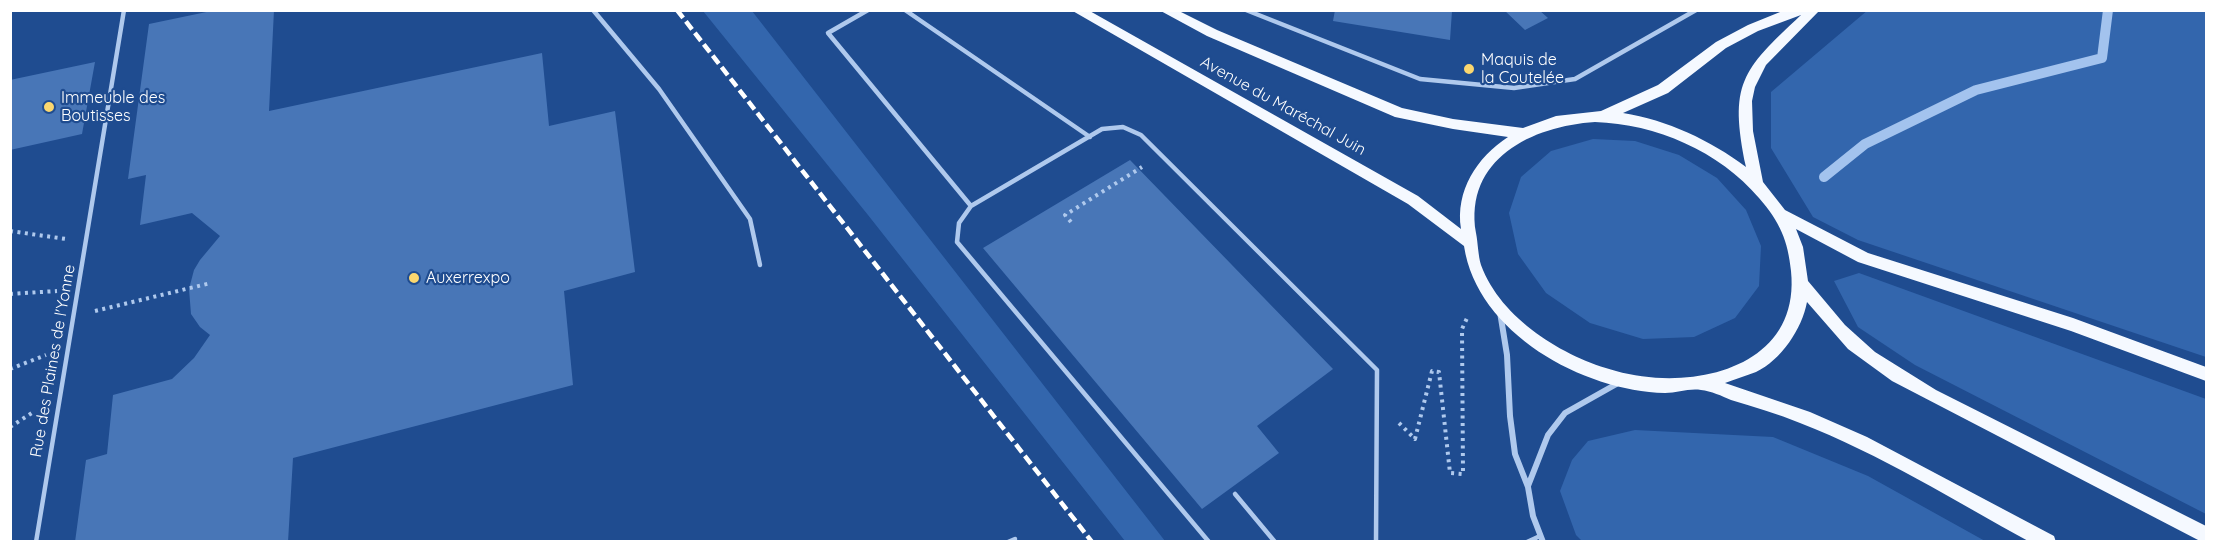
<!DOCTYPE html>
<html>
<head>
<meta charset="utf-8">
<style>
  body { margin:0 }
  #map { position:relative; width:2217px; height:552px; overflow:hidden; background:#1f4c90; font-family:Quicksand,sans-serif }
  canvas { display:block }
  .frame { position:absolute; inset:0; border:12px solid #fff; pointer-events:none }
</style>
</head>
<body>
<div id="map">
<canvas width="2217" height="552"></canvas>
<div class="frame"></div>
</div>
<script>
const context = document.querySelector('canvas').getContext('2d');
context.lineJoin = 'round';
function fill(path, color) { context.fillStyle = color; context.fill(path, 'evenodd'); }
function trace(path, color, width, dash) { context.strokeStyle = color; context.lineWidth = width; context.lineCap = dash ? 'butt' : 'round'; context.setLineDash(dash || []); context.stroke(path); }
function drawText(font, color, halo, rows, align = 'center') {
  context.font = font + ' Quicksand,sans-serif'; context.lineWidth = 4.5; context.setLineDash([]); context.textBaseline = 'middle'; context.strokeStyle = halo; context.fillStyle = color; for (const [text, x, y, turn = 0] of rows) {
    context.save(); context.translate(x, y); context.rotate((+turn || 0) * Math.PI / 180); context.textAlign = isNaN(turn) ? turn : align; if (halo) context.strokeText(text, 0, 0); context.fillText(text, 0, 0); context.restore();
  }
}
const green = new Path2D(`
  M1868,10L2206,11V357L1858,240L1813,217L1771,148V92Z
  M703,11H752L1165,541H1125L868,215Z
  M1593,139L1635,141L1679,155L1717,178L1746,210L1761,246L1759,286L1735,318L1694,337L1643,339L1590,323L1546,293L1518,254L1509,213L1521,177L1551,151Z
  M1859,273L2206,399V514L1915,365L1858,327L1834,281Z
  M1635,430L1773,437L1868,476L1985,541H1582L1576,535L1560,491L1572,460L1588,441Z`);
const stream = new Path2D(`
  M1824,177L1865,144L1976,90L2102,58L2108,10`);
const building = new Path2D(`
  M216,10H274L269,111L542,53L549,126L615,111L635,272L564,291L573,385L293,458L288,542H75L86,460L107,454L113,395L172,379L194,358L210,335L200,327L191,314L189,289L194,270L200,260L220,236L192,213L140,225L146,175L128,179L149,24Z
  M1335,10L1452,11L1450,40L1333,21Z
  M1504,10H1539L1548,18L1525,30Z
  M95,62L82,134L10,150V80Z
  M1130,160L1333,369L1257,426L1279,453L1202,509L983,248Z`);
const path = new Path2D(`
  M1071,222L1065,215L1142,167
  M10,231L66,239
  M10,294L57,291
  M95,311L211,283
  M10,369L46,355
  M1399,423L1415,439L1432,371L1439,372L1450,473L1463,474L1462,329L1468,316
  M10,427L35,411`);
const lane = new Path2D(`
  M593,10L659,89L750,219L760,265
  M868,10L828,33L971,206
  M905,10L1090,137
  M1246,10L1420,79L1514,88L1575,79L1696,10
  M1235,494L1275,542
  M36,542L124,10
  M1008,542L1015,539
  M1209,542L957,242L959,223L971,206L1102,129L1123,127L1141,135L1377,370L1376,542
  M1527,542L1540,536`);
const street = new Path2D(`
  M1500,312L1507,355L1510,416L1515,454L1528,487L1533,516L1543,542
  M1528,486L1548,435L1565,413L1620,382`);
const primary = new Path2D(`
  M1071,10H1088L1418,196L1461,229C1455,191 1477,157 1508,137L1453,129L1395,117L1207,36L1159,10H1177L1217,30L1402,108L1453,119L1523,128L1556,116L1601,111L1658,85L1716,42L1748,25L1785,10H1820L1766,65L1755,87L1752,101L1753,131L1763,182L1785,210L1868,253L2073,318L2206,367V381L2071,331L1858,262L1796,229L1803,247L1808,281L1845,325L1875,352L1936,390L2206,526V542L2200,541L1892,381L1848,349L1807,302C1802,329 1781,360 1756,372C1746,376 1735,379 1725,383L1810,412L1867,437L2054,536L2056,542H2030C1955,501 1880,454 1800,423C1778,414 1754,407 1731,400C1722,396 1711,391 1701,390C1689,388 1677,393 1665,393C1583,391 1477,333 1464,246L1408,204ZM1801,15C1741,71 1729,84 1746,167C1710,140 1667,120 1623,113L1668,93L1726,48L1758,31ZM1595,122C1656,124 1719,151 1759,198C1780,222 1788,241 1791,271C1801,369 1691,392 1616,371C1563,357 1501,319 1481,265C1478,255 1478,243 1476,233C1464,159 1532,126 1595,122Z`);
const rail = new Path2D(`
  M677,10L1092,542`);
const markers = [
  [1469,69,6,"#fbd76f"],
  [49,107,6,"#fbd76f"],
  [414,278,6,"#fbd76f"]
];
const poiNames = [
  ["Maquis de",1481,60],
  ["la Coutelée",1481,78],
  ["Immeuble des",61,98],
  ["Boutisses",61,116],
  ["Auxerrexpo",426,278]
];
const streetNames = [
  ["Avenue du Maréchal Juin",1283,106,29],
  ["Rue des Plaines de l'Yonne",53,361,-80]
];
fill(green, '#3366ad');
trace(stream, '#a3c3ee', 10);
fill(building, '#4876b7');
trace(path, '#afc9ed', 4, [3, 4.5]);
trace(lane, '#afc9ed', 4.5);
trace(street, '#afc9ed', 6);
fill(primary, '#f5f9ff');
trace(rail, '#fff', 4.5, [10, 4.5]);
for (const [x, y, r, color] of markers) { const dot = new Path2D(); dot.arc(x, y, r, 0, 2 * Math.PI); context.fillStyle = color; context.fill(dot); trace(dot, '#1f4c90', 2); }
drawText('16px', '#fff', '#1f4c90', poiNames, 'left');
drawText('16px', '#fff', '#1f4c90', streetNames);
</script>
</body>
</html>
